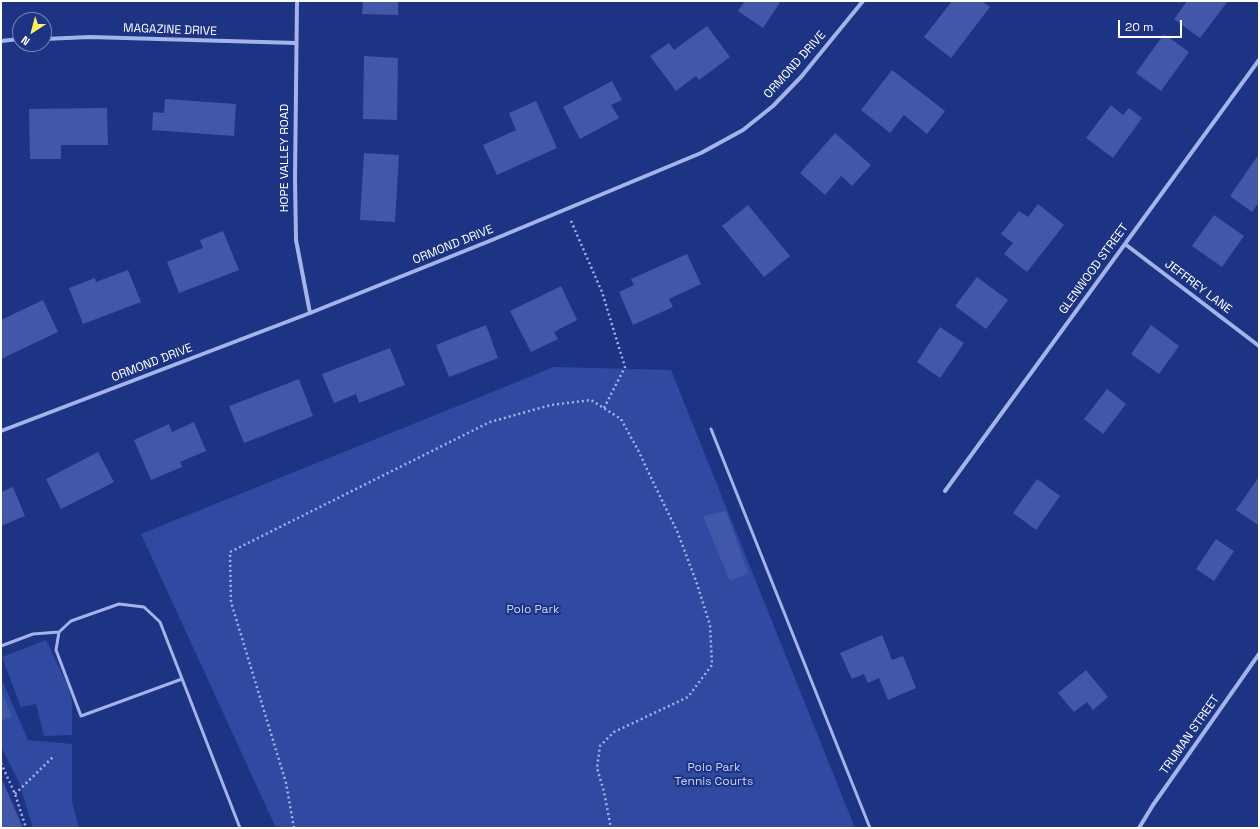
<!DOCTYPE html>
<html>
<head>
<meta charset="utf-8">
<style>
  body { margin:0 }
  #map { position:relative; width:1260px; height:829px; overflow:hidden; background:#1d3383; font-family:"Space Grotesk",sans-serif }
  canvas { display:block }
  .frame { position:absolute; inset:0; border:2px solid #fff; pointer-events:none }
  .north { position:absolute; left:12px; top:12px; width:40px; height:40px; box-sizing:border-box; background:#1d3383; border:1px solid #7785b5; border-radius:50%; rotate:216deg; font-size:11px; font-weight:700; line-height:16px; text-align:center; color:#fff }
  .north::after { content:''; display:block; margin:auto; width:14px; height:18px; background:#f9f062; clip-path:polygon(50% 0,100% 100%,50% 72%,0 100%) }
  .scale { position:absolute; left:1118px; top:20px; width:64px; height:18px; box-sizing:border-box; border:2px solid #fff; border-top:0; padding-left:5px; font-size:12px; line-height:14px; white-space:nowrap; color:#fff; -webkit-text-stroke:3px #1d3383; paint-order:stroke }
</style>
</head>
<body>
<div id="map">
<canvas width="1260" height="829"></canvas>
<div class="frame"></div>
<div class="north">N</div>
<div class="scale">20 m</div>
</div>
<script>
const context = document.querySelector('canvas').getContext('2d');
context.lineJoin = 'round';
function fill(path, color) { context.fillStyle = color; context.fill(path, 'evenodd'); }
function trace(path, color, width, dash) { context.strokeStyle = color; context.lineWidth = width; context.lineCap = dash ? 'butt' : 'round'; context.setLineDash(dash || []); context.stroke(path); }
function drawText(font, color, halo, rows, align = 'center') {
  context.font = font + ' "Space Grotesk",sans-serif'; context.lineWidth = 4; context.setLineDash([]); context.textBaseline = 'middle'; context.strokeStyle = halo; context.fillStyle = color; for (const [text, x, y, turn = 0] of rows) {
    context.save(); context.translate(x, y); context.rotate((+turn || 0) * Math.PI / 180); context.textAlign = isNaN(turn) ? turn : align; if (halo) context.strokeText(text, 0, 0); context.fillText(text, 0, 0); context.restore();
  }
}
const green = new Path2D(`
  M554,367L671,370L855,828H276L141,534Z
  M46,640L68,686L72,701V735L44,736L36,704L21,707L2,657Z
  M1,678L28,740L72,744V802L79,828H33L19,782L1,747Z`);
const building = new Path2D(`
  M363,1H398V15L362,14Z
  M745,1H781L763,28L738,11Z
  M952,1H982L990,7L951,58L924,37Z
  M1187,1H1228L1200,38L1174,19Z
  M707,26L730,57L699,80L696,76L676,91L650,56L669,43L674,50Z
  M1164,34L1189,52L1161,91L1136,73Z
  M364,56L398,58L397,120L363,119Z
  M892,70L945,111L927,134L904,115L890,133L861,110Z
  M612,81L622,100L611,105L619,118L580,139L563,107Z
  M165,99L236,104L234,136L152,130L153,112L164,113Z
  M536,101L557,148L497,175L483,145L516,130L509,113Z
  M1111,105L1123,115L1129,108L1142,118L1113,158L1086,138Z
  M107,108L108,145H61V159H30L29,109Z
  M835,133L871,165L852,186L841,176L825,195L800,173Z
  M364,153L399,155L395,222L360,220Z
  M1259,154V202L1252,212L1230,196Z
  M1038,204L1064,225L1027,272L1004,254L1013,243L1001,234L1019,211L1028,217Z
  M748,205L790,256L764,277L722,226Z
  M1214,215L1244,236L1222,267L1192,246Z
  M223,231L239,270L179,293L167,262L203,248L200,240Z
  M687,254L701,284L669,299L673,307L633,325L619,292L634,285L631,279Z
  M128,270L141,302L83,324L69,288L95,278L96,282Z
  M977,277L1008,300L986,329L955,306Z
  M561,286L577,320L554,332L558,339L531,352L510,311Z
  M43,300L58,332L1,359V320Z
  M486,325L498,358L449,377L436,345Z
  M1151,325L1179,346L1159,374L1131,354Z
  M940,327L964,343L940,378L917,362Z
  M390,348L405,385L359,403L356,394L334,403L322,374Z
  M299,379L313,416L244,443L229,406Z
  M1107,389L1126,404L1103,434L1084,419Z
  M194,422L206,451L180,462L182,467L151,480L134,440L169,424L172,432Z
  M98,452L114,482L61,509L46,479Z
  M1258,478L1259,479V523L1258,525L1236,510Z
  M1037,479L1060,496L1036,530L1013,513Z
  M13,487L25,516L1,526V492Z
  M726,511L748,573L730,581L703,516Z
  M1216,539L1234,551L1214,581L1196,569Z
  M882,635L892,660L903,656L916,688L888,700L879,678L868,683L864,674L852,679L840,653Z
  M1086,670L1108,697L1093,710L1087,702L1074,712L1058,693Z
  M1,690L12,717L1,721Z
  M1,777L23,828H1Z`);
const path = new Path2D(`
  M571,221L602,292L625,367L604,408
  M1,763L15,794L26,828
  M15,794L54,756
  M294,828L286,783L231,602L230,552L490,422L551,405L591,400L621,419L638,450L655,486L677,531L696,581L710,625L712,665L688,697L614,732L600,746L597,768L604,792L611,828`);
const lane = new Path2D(`
  M711,429L870,828
  M1,646L33,634L59,632
  M182,679L81,716L56,650L59,632L71,621L119,604L144,607L160,622L240,828`);
const street = new Path2D(`
  M297,1L295,179L296,240L310,313
  M44,39L90,37L296,43
  M1,41L20,39
  M1125,244L1259,346
  M1,431L310,313L492,240L701,153L743,130L773,106L801,77L863,1
  M945,491L1259,60
  M1139,828L1153,805L1259,654`);
const streetNames = [
  ["MAGAZINE DRIVE",170,30,2],
  ["ORMOND DRIVE",795,65,-48],
  ["HOPE VALLEY ROAD",285,158,-90],
  ["ORMOND DRIVE",453,245,-22],
  ["GLENWOOD STREET",1094,269,-54],
  ["JEFFREY LANE",1198,287,37],
  ["ORMOND DRIVE",152,363,-21],
  ["TRUMAN STREET",1190,735,-55]
];
const parkNames = [
  ["Polo Park",533,610],
  ["Polo Park",714,768],
  ["Tennis Courts",714,782]
];
fill(green, '#314aa1');
fill(building, '#4158aa');
trace(path, '#a4b3ea', 2.5, [2, 3]);
trace(lane, '#a4b3ea', 3);
trace(street, '#a4b3ea', 4);
drawText('12px', '#fff', '#1d3383', streetNames);
drawText('12px', '#c8d3f7', '#1d3383', parkNames);
</script>
</body>
</html>
